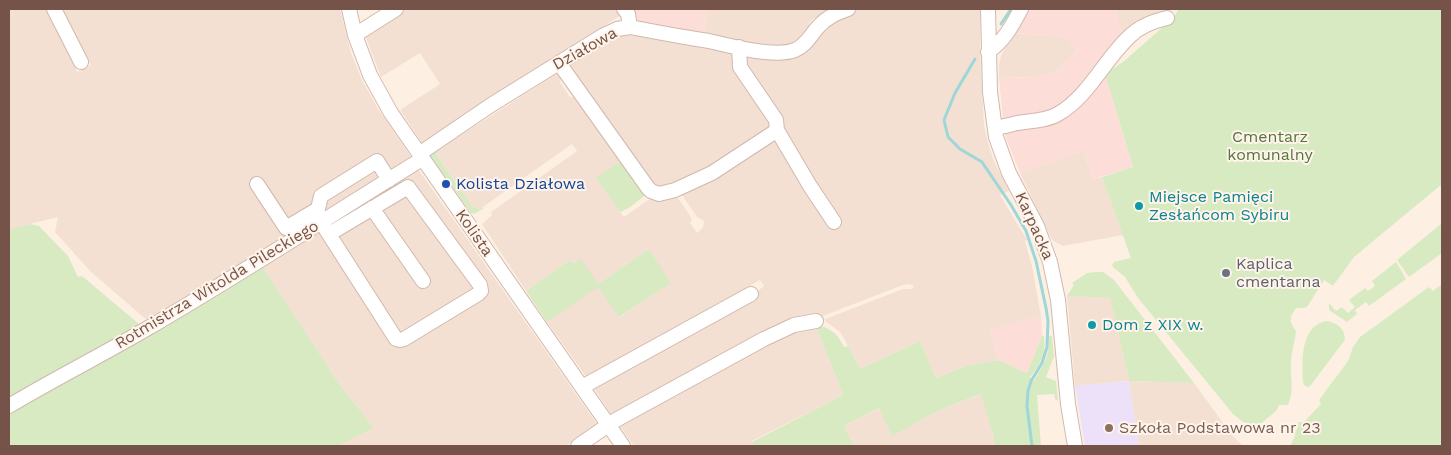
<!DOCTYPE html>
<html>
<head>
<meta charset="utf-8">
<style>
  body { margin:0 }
  #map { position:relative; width:1451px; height:455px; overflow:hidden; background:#fdf0e3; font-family:"Work Sans",sans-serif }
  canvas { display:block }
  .frame { position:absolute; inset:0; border:10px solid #755349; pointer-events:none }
</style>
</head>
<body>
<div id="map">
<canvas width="1451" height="455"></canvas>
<div class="frame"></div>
</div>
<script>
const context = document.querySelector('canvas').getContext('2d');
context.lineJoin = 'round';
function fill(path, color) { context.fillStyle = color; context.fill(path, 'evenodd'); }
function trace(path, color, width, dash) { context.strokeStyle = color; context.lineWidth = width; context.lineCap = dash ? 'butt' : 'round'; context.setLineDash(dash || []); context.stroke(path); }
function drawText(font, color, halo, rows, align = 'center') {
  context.font = font + ' "Work Sans",sans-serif'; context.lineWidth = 4; context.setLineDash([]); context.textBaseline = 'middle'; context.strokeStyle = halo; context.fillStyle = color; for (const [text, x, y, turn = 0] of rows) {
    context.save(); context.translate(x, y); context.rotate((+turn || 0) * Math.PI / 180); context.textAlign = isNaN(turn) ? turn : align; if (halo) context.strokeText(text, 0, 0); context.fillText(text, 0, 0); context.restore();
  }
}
const residential = new Path2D(`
  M9,9H50L77,72L91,65L65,16L59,9H340L351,53L362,80L377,107L410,155V159L246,264L148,321L91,272L55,232L58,217L9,229Z
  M404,9H619L621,15L423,144L400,110L440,84L420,53L381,77L365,35L366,33Z
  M707,9H839L818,18H814L809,23V27L801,41L781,49L704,37Z
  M858,9H980V52L984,125L988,143L994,161L1009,191L1000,195L1027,240L1025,241L1032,266L1041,316L990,330L998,360L966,366L936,378L920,341L860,369L842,335L839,331L825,321V319L903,289H912L914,286L910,284L903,285L815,319L612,416L593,387L748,302L756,301L759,290L764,286L760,280L746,288L743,295L587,378L547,322L598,286L620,317L670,283L649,249L598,284L576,263L568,261L526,291L482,224L492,215L491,212L577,151L572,144L480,209L473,207L437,156L438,150L556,74L562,75L560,82L570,97L578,96L622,160L597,178L624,217L654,196H673L677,198L681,202L692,219L690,223L697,233L703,228L704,221L697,217L680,192L774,135L835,228L841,225L820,195L743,59L748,53L781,56L842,14Z
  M1115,9H1169L1137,22L1122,34Z
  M632,32L733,51L773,125L737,153L673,187L655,189L616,138L566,61L599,41Z
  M1013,33L1067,37L1077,51L1054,73L1037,77L999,78V64L1001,56Z
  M1083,151L1093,179L1102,177L1123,235L1063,246L1052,240L1020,173Z
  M418,169L597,424V427L591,431L565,446H338L374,428L340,385L262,266Z
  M1067,296L1110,298L1129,381L1194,383L1232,435L1243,446H1139L1129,381L1075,386Z
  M815,324L843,395L752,441L754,446H634L618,424L766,341Z
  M982,394L993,434L995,446H854L844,426L880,408L892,435L937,411Z`);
const commercial = new Path2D(`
  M632,9H707L704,37L638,24L636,14Z
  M1027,9H1115L1122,34L1094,72L1063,105L1043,114L1003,119L999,78L1037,77L1054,73L1077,51L1066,37L1013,33Z
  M1105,74L1133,167L1093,179L1083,151L1020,173L1006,138L1004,128L1046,121Z
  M1041,316L1042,336L1027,373L998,360L990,330Z`);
const education = new Path2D(`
  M1129,381L1139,446H1085L1075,386Z`);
const green = new Path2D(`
  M1179,9H1442V184L1354,257L1333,286L1324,280L1307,307L1303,308H1296C1289,318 1289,322 1296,331C1295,342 1291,353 1291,364C1290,381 1295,387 1288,405H1279L1276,411L1258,426L1243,422L1233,414L1138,298L1125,277L1112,266L1114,262L1131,258L1102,177L1133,167L1105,74L1123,62L1172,19Z
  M439,145L441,148L438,150L437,156L473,207L480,209L483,207V209L474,214L471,213L429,154Z
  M622,160L645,193L644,196L629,208L620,212L596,178Z
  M1442,223V253L1409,277L1397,260Z
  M30,224L39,226L68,256L78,277L82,276L139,324L140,329L9,402V229Z
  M649,249L671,283L619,317L598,287L547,322L526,291L568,261L576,263L581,259L598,284Z
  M1396,262L1406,279L1369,306L1366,302L1355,310L1357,314L1347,322L1329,310V303L1336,311L1342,307L1348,313L1355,307L1349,300L1365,288L1368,291L1375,286L1372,281Z
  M262,266L340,385L374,428L338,446H9V411Z
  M1096,272H1103L1114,280L1194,383L1129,381L1110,298L1067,296L1074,285L1072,283L1087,273Z
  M1442,284V446H1290L1294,438L1299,422H1304L1321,404L1319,400L1348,361L1353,347L1360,337L1429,287L1433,291Z
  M1327,321C1338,323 1345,329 1345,340L1310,386L1307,387L1304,385L1303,382C1302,361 1300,325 1327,321Z
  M815,324C831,329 837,332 844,347L848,346L860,369L920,341L936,378L966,366L998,360L1027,373L1042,336H1044C1046,354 1041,363 1030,377L1034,381C1044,362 1050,358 1048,336H1052L1054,356L1046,377L1056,381L1058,401L1055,399L1054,394L1037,395L1041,446H995L993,434L981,394L937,411L892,436L879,408L844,426L854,446H754L752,442L843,395Z`);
const stream = new Path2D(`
  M1001,24L1011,9
  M975,59L955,93L944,120L948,137L960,149L982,162L1011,205L1026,231L1036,261L1046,308L1048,321L1047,347L1042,363L1031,381L1028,391L1027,406L1032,446`);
const minor = new Path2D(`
  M54,9L81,62
  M349,9L355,35L370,75L391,113L623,446
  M624,9L628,14L630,27
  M988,9L990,92L996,137L1009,173L1037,226L1050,262L1058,300L1068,404L1075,446
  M355,35L396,9
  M739,47L740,67L776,120L777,130L810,186L834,222
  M988,52C1004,41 1012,26 1021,9
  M559,63L648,188L651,191L659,194L675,190L712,173L773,133L777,130
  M995,128C1002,127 1009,125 1017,123C1030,121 1046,121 1058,114C1089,96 1104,60 1130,36C1140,26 1154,21 1167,18
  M419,154L491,105L604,35L617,29L630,27C656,32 682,37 709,41C730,46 775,58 795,50C807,45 811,34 819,26C827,17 837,13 848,9
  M257,184L286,228L318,209L321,196L377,161L389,180
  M372,208L423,281
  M321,222L396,339L400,340L404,339L478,294L481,291L480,285L408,187L329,234
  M582,387L751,294
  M9,406C54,379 102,355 148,328C241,274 331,215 422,159
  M578,446L614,421L764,339L794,325L816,321`);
const markers = [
  [446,184,5,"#1a4fb4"],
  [1139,206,5,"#0f9aa8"],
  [1226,273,5,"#6b7280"],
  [1092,325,5,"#0f9aa8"],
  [1109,428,5,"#8d6e63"]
];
const streetNames = [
  ["Działowa",585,49,-29],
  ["Karpacka",1034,226,66],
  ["Kolista",474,233,55],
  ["Rotmistrza Witolda Pileckiego",217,285,-31]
];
const parkNames = [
  ["Cmentarz",1270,137],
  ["komunalny",1270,155]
];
const transitNames = [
  ["Kolista Działowa",456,184]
];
const cultureNames = [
  ["Miejsce Pamięci",1149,197],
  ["Zesłańcom Sybiru",1149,215],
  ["Dom z XIX w.",1102,325]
];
const worshipNames = [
  ["Kaplica",1236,264],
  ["cmentarna",1236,282]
];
const educationNames = [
  ["Szkoła Podstawowa nr 23",1119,428]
];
fill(residential, '#f4e0d2');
fill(commercial, '#fdddd7');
fill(education, '#ede0f9');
fill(green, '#d7eac2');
trace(stream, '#9ed7d8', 3);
trace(minor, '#d0b8ad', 16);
trace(minor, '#fff', 14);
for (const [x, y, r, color] of markers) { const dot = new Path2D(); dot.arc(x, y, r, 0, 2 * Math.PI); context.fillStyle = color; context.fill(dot); trace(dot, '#fff4ea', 2); }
drawText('16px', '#755349', '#fff4ea', streetNames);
drawText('16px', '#55753e', '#fff4ea', parkNames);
drawText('16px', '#164399', '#fff4ea', transitNames, 'left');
drawText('16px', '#0d838f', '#fff4ea', cultureNames, 'left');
drawText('16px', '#5b616d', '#fff4ea', worshipNames, 'left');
drawText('16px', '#785e54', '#fff4ea', educationNames, 'left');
</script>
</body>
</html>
